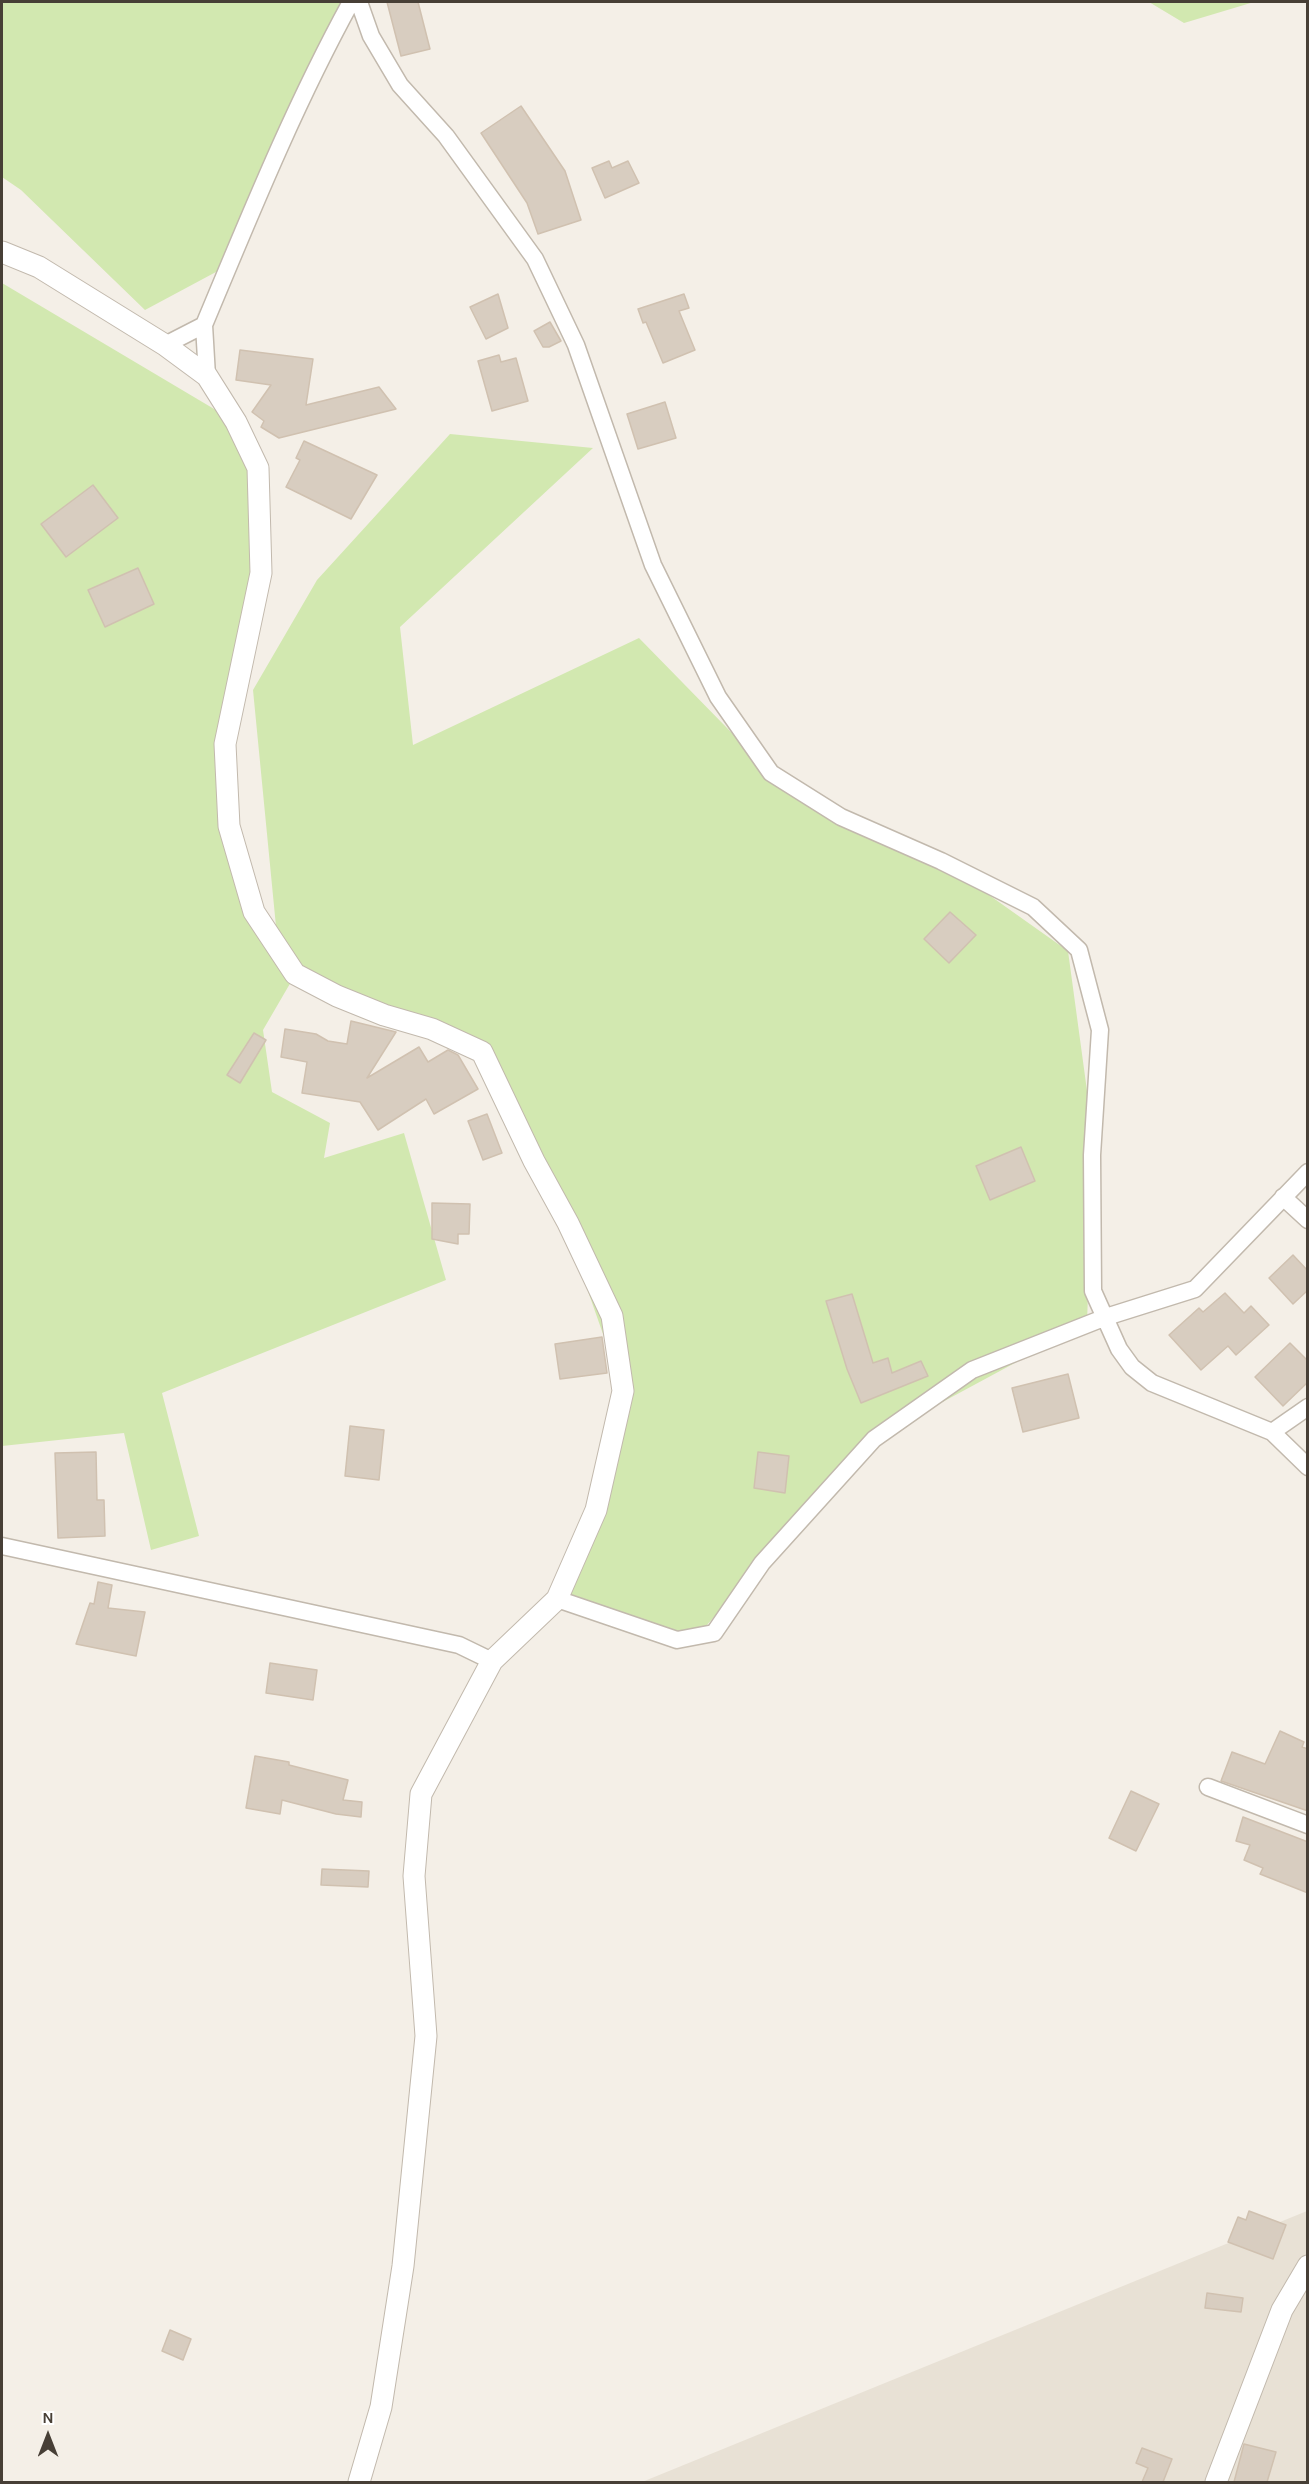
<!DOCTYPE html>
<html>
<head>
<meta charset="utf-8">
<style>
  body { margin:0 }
  #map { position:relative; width:1309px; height:2484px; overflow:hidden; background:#f4efe7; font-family:Karla,sans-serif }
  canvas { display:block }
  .frame { position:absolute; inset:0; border:3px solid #473f36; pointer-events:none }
  .north { position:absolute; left:18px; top:2406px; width:60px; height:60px; -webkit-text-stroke:4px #fff; paint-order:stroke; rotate:0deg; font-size:16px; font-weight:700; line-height:24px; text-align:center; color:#473f36 }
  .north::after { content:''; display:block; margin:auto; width:21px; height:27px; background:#473f36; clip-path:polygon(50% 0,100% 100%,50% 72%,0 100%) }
</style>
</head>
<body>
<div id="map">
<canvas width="1309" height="2484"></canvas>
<div class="frame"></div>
<div class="north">N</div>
</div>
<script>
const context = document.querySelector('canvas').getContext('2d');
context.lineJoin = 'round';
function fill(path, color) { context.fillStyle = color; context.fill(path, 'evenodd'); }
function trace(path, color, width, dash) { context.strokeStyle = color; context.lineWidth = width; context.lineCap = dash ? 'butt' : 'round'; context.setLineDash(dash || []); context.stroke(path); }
const residential = new Path2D(`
  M1307,2211V2482H642Z`);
const green = new Path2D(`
  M2,2H352L229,265L145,310L21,190L2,177Z
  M1149,2H1254L1184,23Z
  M2,283L236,422L261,517L225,744L229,826L278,947L253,690L317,580L450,434L593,448L400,627L413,745L639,638L771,773L941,861L1068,951L1093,1135L1087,1324L874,1439L697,1636L557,1599L623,1391L557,1203L482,1052L295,975L263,1030L272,1092L330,1123L324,1158L404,1133L446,1280L162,1393L199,1536L151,1550L124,1433L2,1446Z`);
const building = new Path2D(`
  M387,2H418L430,49L401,56Z
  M521,106L565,171L581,220L538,234L527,203L481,133Z
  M609,161L612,168L628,161L639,183L605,198L592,168Z
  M498,294L508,328L486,339L470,307Z
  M684,294L689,308L679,311L695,350L663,363L646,322L643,323L638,309Z
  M550,322L561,341L549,347H543L534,331Z
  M240,350L313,359L306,405L379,387L396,409L279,438L261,427L264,421L252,412L271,385L236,380Z
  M499,355L501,362L516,358L528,401L492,411L478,361Z
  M665,402L676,438L638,449L627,414Z
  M304,441L377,475L351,519L286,487L300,460L296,458Z
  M93,485L118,518L66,557L41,524Z
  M138,568L154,604L105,627L88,590Z
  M950,912L976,935L949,963L924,939Z
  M351,1021L396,1032L367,1078L419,1047L428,1062L448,1050L458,1055L478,1089L434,1114L426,1099L378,1130L360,1102L302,1093L307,1062L281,1057L285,1029L316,1034L328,1041L347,1044Z
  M254,1033L266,1040L240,1083L227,1075Z
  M487,1114L502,1153L483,1160L468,1121Z
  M1021,1147L1035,1181L990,1200L976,1166Z
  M432,1203L470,1204L469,1234H458V1244L432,1239Z
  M1293,1255L1308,1271V1290L1293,1304L1269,1278Z
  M1225,1293L1244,1313L1251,1306L1269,1325L1236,1355L1228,1346L1201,1370L1169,1335L1199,1308L1203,1312Z
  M852,1294L873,1363L888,1358L892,1373L921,1361L928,1376L861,1403L847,1369L826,1301Z
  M602,1337L607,1373L560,1379L555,1344Z
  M1290,1343L1308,1361V1382L1283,1406L1255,1377Z
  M1068,1374L1079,1418L1023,1432L1012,1388Z
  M350,1426L384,1430L379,1480L345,1476Z
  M96,1452L97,1500H104L105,1536L58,1538L55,1453Z
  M758,1452L789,1456L785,1493L754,1488Z
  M98,1582L112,1585L108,1608L145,1612L136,1656L76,1644L90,1603L94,1604Z
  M270,1663L317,1670L313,1700L266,1693Z
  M1280,1731L1304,1742L1302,1747L1308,1749V1811L1221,1781L1232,1752L1265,1764Z
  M255,1756L289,1762V1765L348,1780L343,1800L362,1802L361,1817L336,1814L282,1800L280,1814L246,1808Z
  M1131,1791L1159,1804L1136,1851L1109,1838Z
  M1243,1817L1308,1842V1893L1260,1874L1263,1868L1244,1860L1250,1845L1236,1841Z
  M322,1869L369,1871L368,1887L321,1885Z
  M1249,2211L1286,2225L1273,2259L1228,2242L1238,2217L1246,2220Z
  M1207,2293L1243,2298L1241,2312L1205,2308Z
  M170,2330L191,2339L183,2360L162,2351Z
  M1244,2444L1276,2452L1267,2482H1234Z
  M1142,2448L1172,2459L1163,2482H1142L1148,2468L1136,2463Z`);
const minor = new Path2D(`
  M359,2L371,36L400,85L446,136L535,259L576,345L653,565L718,697L771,773L841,817L941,861L1033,907L1079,950L1100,1030L1092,1155L1093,1291L1119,1349L1132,1367L1152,1383L1272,1432L1308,1467
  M204,325L207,376
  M165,345L204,325C250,215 294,106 351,2
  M1283,1197L1308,1220
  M1272,1432L1308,1407
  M2,1546L459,1645L492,1661
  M557,1599L677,1640L714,1633L762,1563L874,1439L972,1370L1106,1317L1195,1289L1308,1172
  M1208,1787L1308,1825`);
const tertiary = new Path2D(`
  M2,252L39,267L165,345L207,376L236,422L258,468L261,573L225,744L229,826L254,912L295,974L337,996L384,1015L432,1029L482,1052L534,1161L568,1223L612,1316L623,1391L596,1510L557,1599L492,1661L421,1794L414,1876L426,2036L403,2266L381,2407L359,2482
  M1216,2482L1282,2310L1308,2266`);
fill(residential, '#e8e1d5');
fill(green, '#d2e8b0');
fill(building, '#d8cdc0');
trace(building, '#d0c1b0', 1.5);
trace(minor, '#c2b9ad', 19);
trace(tertiary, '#c2b9ad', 23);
trace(minor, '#fff', 16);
trace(tertiary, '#fff', 21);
</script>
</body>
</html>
